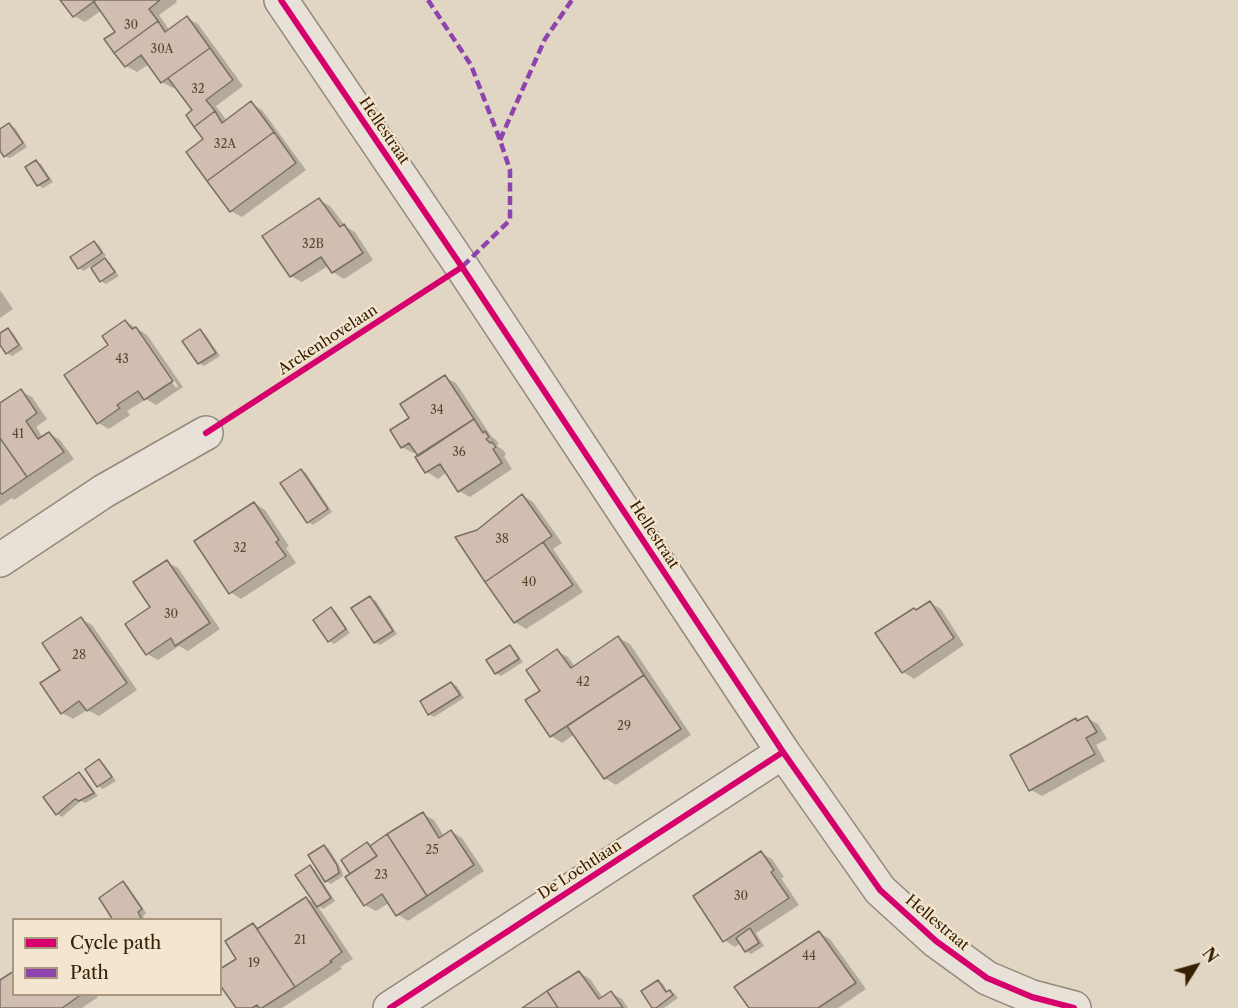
<!DOCTYPE html>
<html>
<head>
<meta charset="utf-8">
<style>
  body { margin:0 }
  #map { position:relative; width:1238px; height:1008px; overflow:hidden; background:#e1d5c4; font-family:"Libre Caslon Text",serif }
  canvas { display:block }
  .legend { position:absolute; left:12px; top:918px; width:210px; height:78px; box-sizing:border-box; background:#f4e5d0; border:2px solid #a8977e; margin:0; padding:8px 10px; list-style:none; font-size:18px; color:#352102 }
  .legend li { display:flex; align-items:center; gap:12px; height:30px }
  .legend b { width:30px; border:2px solid #a8977e }
  .north { position:absolute; left:1166px; top:936px; width:60px; height:60px; -webkit-text-stroke:4px #f4e5d0; paint-order:stroke; rotate:53deg; font-size:16px; font-weight:700; line-height:24px; text-align:center; color:#352102 }
  .north::after { content:''; display:block; margin:auto; width:21px; height:27px; background:#352102; clip-path:polygon(50% 0,100% 100%,50% 72%,0 100%) }
</style>
</head>
<body>
<div id="map">
<canvas width="1238" height="1008"></canvas>
<ul class="legend">
<li><b style="height:8px;background:#d6006c"></b>Cycle path</li>
<li><b style="height:8px;background:#8e44ad"></b>Path</li>
</ul>
<div class="north">N</div>
</div>
<script>
const context = document.querySelector('canvas').getContext('2d');
context.lineJoin = 'round';
function fill(path, color) { context.fillStyle = color; context.fill(path, 'evenodd'); }
function trace(path, color, width, dash) { context.strokeStyle = color; context.lineWidth = width; context.lineCap = dash ? 'butt' : 'round'; context.setLineDash(dash || []); context.stroke(path); }
function drawText(font, color, halo, rows, align = 'center') {
  context.font = font + ' "Libre Caslon Text",serif'; context.lineWidth = 4.5; context.setLineDash([]); context.textBaseline = 'middle'; context.strokeStyle = halo; context.fillStyle = color; for (const [text, x, y, turn = 0] of rows) {
    context.save(); context.translate(x, y); context.rotate((+turn || 0) * Math.PI / 180); context.textAlign = isNaN(turn) ? turn : align; if (halo) context.strokeText(text, 0, 0); context.fillText(text, 0, 0); context.restore();
  }
}
const shadow = new Path2D(`
  M62,0H176L177,2L159,15L170,31L187,18L198,24L243,86L216,106L227,121L251,103L262,110L306,170L242,217L231,211L194,111L176,86L173,88L162,82L149,64L137,72L126,66L117,32L102,10L85,22L74,16Z
  M9,125L15,128L27,147L10,158L5,156L0,148V131Z
  M36,162L41,164L53,182L43,188L38,185Z
  M319,200L330,206L346,227L355,232L373,260L344,279L333,272L328,266L302,282L291,276Z
  M94,242L99,245L106,256L103,258L110,263L119,276L106,284L101,281L91,266L84,271L79,268Z
  M0,290L13,309L0,318Z
  M125,321L147,335L183,387L156,405L146,399L127,411L130,415L109,429L98,423L110,345ZM139,334H142L178,386L176,388Z
  M8,330L13,333L23,349L12,356L7,353L0,343V335Z
  M200,331L205,334L220,356L204,366L199,363L185,341Z
  M445,377L456,383L491,436L496,440L499,444L496,445L503,450L506,454L504,456L512,469L470,497L459,491L447,472L438,479L427,472L418,458L420,456L416,451L413,453L402,447L392,431L411,418Z
  M21,391L32,397L47,419L36,427L43,438L49,433L60,440L74,459L14,500L12,498L0,506V406Z
  M301,470L306,473L332,512L313,525L308,522Z
  M522,495L533,502L562,543L553,549L583,592L526,629L515,622L477,532Z
  M254,503L265,510L289,546L286,548L296,563L241,599L230,592Z
  M167,562L178,568L220,629L188,651L179,646L158,660L147,654L152,608Z
  M370,598L376,601L397,634L380,645L375,642Z
  M930,603L941,609L964,645L914,679L903,672L917,611Z
  M331,609L336,612L350,633L334,644L329,641Z
  M81,619L92,625L137,690L99,716L87,710L73,719L62,713V670Z
  M619,638L630,644L691,735L616,785L605,778L575,734L562,743L551,736L542,691L557,651L568,657L575,667Z
  M510,647L515,650L523,662L501,676L496,673Z
  M452,683L457,686L464,698L434,717L429,714Z
  M1087,718L1098,724L1107,739L1096,745L1105,761L1042,796L1031,790L1076,720L1079,721Z
  M99,761L104,764L116,781L103,789L98,786Z
  M79,774L84,777L98,796L85,803L81,801L62,817L57,814Z
  M423,814L434,820L444,836L451,831L462,838L484,871L408,921L397,914L389,903L376,911L365,905L353,874L367,844L372,847Z
  M324,846L329,849L342,870L343,876L331,884L326,881Z
  M761,853L772,859L784,877L781,878L799,905L756,933L764,946L751,954L746,951L741,943L735,947L724,940Z
  M310,867L315,870L335,901L323,909L317,905L353,959L340,967L342,969L282,1008H238V959L253,924L260,928L306,898L318,905Z
  M123,883L128,886L146,913L143,916L145,920H115Z
  M819,933L830,939L866,989L838,1008H751Z
  M579,972L590,979L603,998L611,993L622,999L628,1008H525Z
  M658,981L663,984L668,993L670,991L675,994L678,998L664,1008H654Z
  M0,982L14,994H96L98,997L82,1008H0Z`);
const building = new Path2D(`
  M60,0H96L73,17Z
  M96,0H160L149,9L158,21L114,53L104,39L115,32L94,2Z
  M187,16L210,48L161,83L141,55L125,67L114,53L158,21L165,32Z
  M210,48L233,80L206,100L215,111L194,127L186,115L192,110L168,78Z
  M251,101L274,132L207,181L186,152L203,139L194,127L215,111L222,123Z
  M9,123L23,143L4,157L0,151V129Z
  M274,132L296,163L230,212L207,181Z
  M36,160L49,179L37,186L25,167Z
  M319,198L340,227L344,224L363,253L332,273L321,257L290,277L262,236Z
  M94,241L102,253L78,269L70,257Z
  M105,258L115,272L100,282L91,268Z
  M125,320L132,329L136,327L173,381L144,400L138,391L117,405L120,408L97,424L64,375L108,345L102,336Z
  M8,328L19,345L6,354L0,345V333Z
  M200,329L216,353L198,364L182,341Z
  M445,375L474,419L418,456L409,443L401,448L390,430L409,418L400,404Z
  M21,389L37,413L26,421L38,439L49,432L64,452L27,477L0,438V403Z
  M474,419L483,433L485,431L489,437L486,439L490,443L492,442L496,447L493,449L502,463L458,492L440,464L425,473L415,457Z
  M0,438L27,477L2,494L0,493Z
  M301,469L328,509L307,523L280,483Z
  M522,494L552,536L485,582L455,537L477,530Z
  M254,502L279,540L276,542L286,556L229,594L194,541Z
  M543,542L573,585L514,623L485,582Z
  M167,560L210,623L175,646L171,638L146,655L125,624L150,607L133,582Z
  M370,596L393,631L374,643L351,608Z
  M930,601L954,638L902,673L875,633L914,608L916,610Z
  M331,607L346,629L328,642L313,620Z
  M81,617L127,683L87,711L79,701L61,714L40,683L60,670L42,643Z
  M618,636L644,675L550,737L525,700L540,691L526,670L557,649L571,668Z
  M510,645L519,659L495,674L486,660Z
  M644,675L681,729L604,779L567,726Z
  M451,682L460,695L428,715L420,701Z
  M1087,716L1097,732L1086,738L1095,754L1029,791L1010,755L1076,718L1077,721Z
  M99,759L112,777L97,787L85,769Z
  M79,772L94,793L79,801L75,799L56,815L43,797Z
  M423,812L439,838L451,830L474,865L427,896L387,834Z
  M387,834L427,896L396,916L382,894L364,906L345,877L377,856L370,846Z
  M367,842L377,856L350,874L341,860Z
  M324,845L337,865L339,873L325,882L308,855Z
  M761,851L774,870L771,872L789,898L723,942L693,896Z
  M310,865L331,898L317,907L295,875Z
  M123,881L142,909L138,912L141,918L138,920H113L99,898Z
  M306,897L342,952L330,961L332,962L295,987L257,929Z
  M253,923L295,987L262,1008H259L257,1005L252,1008H236L220,985V969L236,959L225,941Z
  M750,928L759,943L745,952L736,938Z
  M819,931L856,983L818,1008H749L734,987Z
  M14,971V994H82L62,1008H0V980Z
  M579,971L599,999L611,991L623,1008H558L547,991Z
  M658,980L666,992L670,990L673,995L656,1008H652L641,991Z
  M547,991L558,1008H522Z`);
const minor = new Path2D(`
  M281,0L462,267L783,752L880,890L936,941L987,978L1032,997L1074,1008
  M0,560L104,491L206,433
  M390,1008L783,752`);
const quiet = new Path2D(`
  M428,0L471,65L500,140L510,170V220L462,267
  M500,140L545,39L572,0`);
const cycleway = new Path2D(`
  M281,0L462,267L783,752L880,890L936,941L987,978L1032,997L1074,1008
  M206,433L462,267
  M390,1008L783,752`);
const numberNames = [
  ["30",131,26],
  ["30A",162,50],
  ["32",198,90],
  ["32A",225,145],
  ["32B",313,245],
  ["43",122,360],
  ["34",437,411],
  ["41",18,435],
  ["36",459,453],
  ["38",502,540],
  ["32",240,549],
  ["40",529,583],
  ["30",171,615],
  ["28",79,656],
  ["42",583,683],
  ["29",624,727],
  ["25",432,851],
  ["23",381,876],
  ["30",741,897],
  ["21",300,941],
  ["44",809,957],
  ["19",254,964]
];
const streetNames = [
  ["Hellestraat",384,131,56],
  ["Arckenhovelaan",328,340,-33],
  ["Hellestraat",654,535,57],
  ["De Lochtlaan",580,870,-33],
  ["Hellestraat",937,923,40]
];
fill(shadow, '#0003');
fill(building, '#d1beb1');
trace(building, '#797063', 1.5);
trace(minor, '#92897b', 36);
trace(minor, '#e7e1d8', 33);
trace(quiet, '#8e44ad', 4.5, [9, 4.5]);
trace(cycleway, '#d6006c', 6);
drawText('12px', '#5c482e', null, numberNames);
drawText('15px', '#352102', '#f4e5d0', streetNames);
</script>
</body>
</html>
